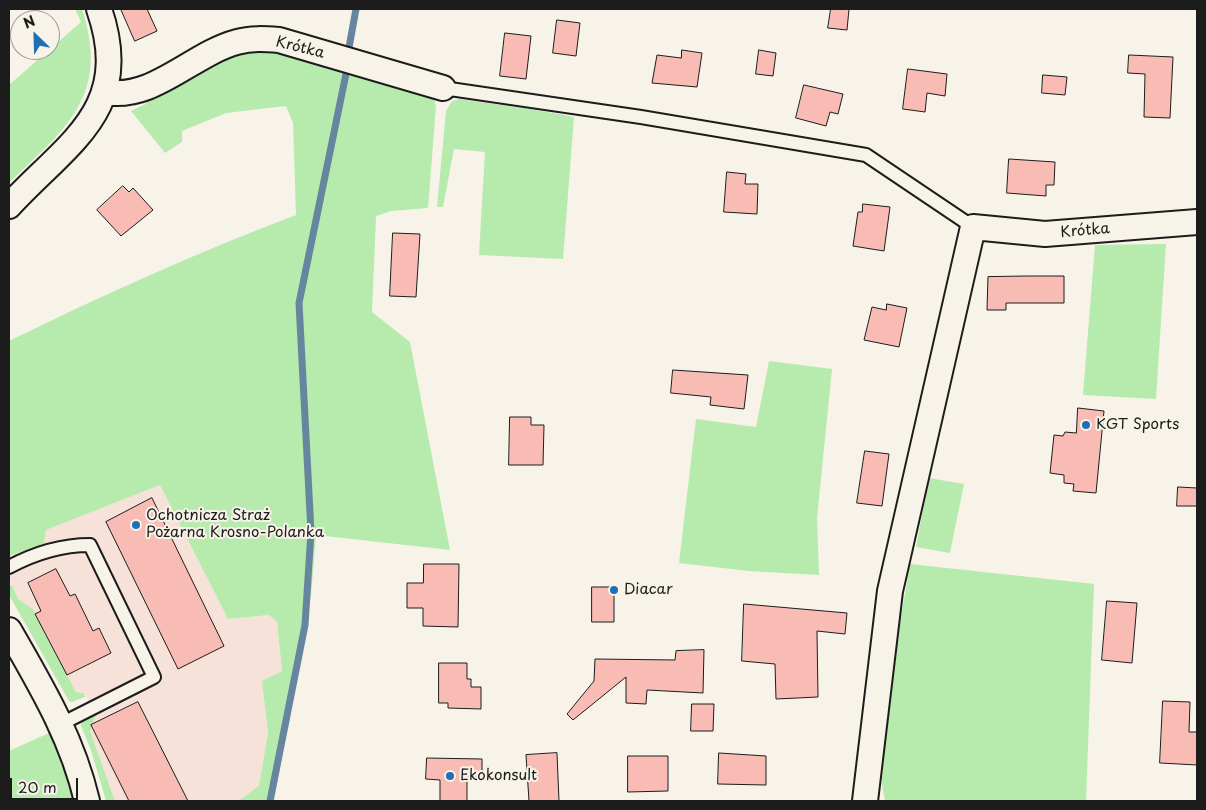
<!DOCTYPE html>
<html>
<head>
<meta charset="utf-8">
<style>
  body { margin:0 }
  #map { position:relative; width:1206px; height:810px; overflow:hidden; background:#f7f3e8; font-family:"Playpen Sans",sans-serif }
  canvas { display:block }
  .frame { position:absolute; inset:0; border:10px solid #1c1c1c; pointer-events:none }
  .north { position:absolute; left:10px; top:10px; width:50px; height:50px; box-sizing:border-box; background:#f7f3e8; border:1px solid #9f9d96; border-radius:50%; rotate:336deg; font-size:14px; font-weight:700; line-height:20px; text-align:center; color:#1c1c1c }
  .north::after { content:''; display:block; margin:auto; width:18px; height:22px; background:#1f6fb2; clip-path:polygon(50% 0,100% 100%,50% 72%,0 100%) }
  .scale { position:absolute; left:10px; top:778px; width:68px; height:22px; box-sizing:border-box; border:2px solid #1c1c1c; border-top:0; padding-left:6px; font-size:15px; line-height:18px; white-space:nowrap; color:#1c1c1c; -webkit-text-stroke:4px #f7f3e8; paint-order:stroke }
</style>
</head>
<body>
<div id="map">
<canvas width="1206" height="810"></canvas>
<div class="frame"></div>
<div class="north">N</div>
<div class="scale">20 m</div>
</div>
<script>
const context = document.querySelector('canvas').getContext('2d');
context.lineJoin = 'round';
function fill(path, color) { context.fillStyle = color; context.fill(path, 'evenodd'); }
function trace(path, color, width, dash) { context.strokeStyle = color; context.lineWidth = width; context.lineCap = dash ? 'butt' : 'round'; context.setLineDash(dash || []); context.stroke(path); }
function drawText(font, color, halo, rows, align = 'center') {
  context.font = font + ' "Playpen Sans",sans-serif'; context.lineWidth = 4; context.setLineDash([]); context.textBaseline = 'middle'; context.strokeStyle = halo; context.fillStyle = color; for (const [text, x, y, turn = 0] of rows) {
    context.save(); context.translate(x, y); context.rotate((+turn || 0) * Math.PI / 180); context.textAlign = isNaN(turn) ? turn : align; if (halo) context.strokeText(text, 0, 0); context.fillText(text, 0, 0); context.restore();
  }
}
const built = new Path2D(`
  M160,485L228,619L270,615L277,622L282,671L262,681L268,733L259,787L238,801H115L90,731L96,715L84,693L76,692L33,609L18,599L9,578V556L44,544L46,530Z`);
const green = new Path2D(`
  M75,9H82C110,96 67,127 9,183V85L81,22Z
  M273,47L374,75L422,96L432,93L436,106L428,208L391,211L376,216L372,312L410,342L450,550L316,535L311,596L274,801H238L259,786L268,733L262,681L282,671L277,622L269,615L228,619L160,485L46,530L44,544L9,556V341C103,295 198,252 296,215L293,123L286,106L226,113L182,131V142L165,153L131,111L146,104L145,95L228,52Z
  M460,99C499,105 536,109 574,117L563,259L479,255L485,152L454,149L443,207H437L446,111L452,101Z
  M1166,244L1156,399L1083,395L1095,245Z
  M769,361L832,369L817,518L819,575L749,571L679,563L696,419L756,427Z
  M929,478L964,484L950,553L916,547Z
  M910,564L1094,584L1086,801H885L881,779L883,752L879,747Z
  M12,585L18,599L33,609L76,692L84,693L85,697L72,702L69,701L9,595V586Z
  M93,711L96,715L90,731L115,801H106L91,750L81,726V723Z
  M49,733L75,801H9V751Z`);
const stream = new Path2D(`
  M348,53L356,9
  M270,801L305,625L311,532L299,303L347,69`);
const building = new Path2D(`
  M121,9H147L157,31L135,41Z
  M831,9H849L847,30L828,28Z
  M557,20L580,23L576,56L553,53Z
  M505,33L531,36L526,79L500,76Z
  M682,50L702,53L697,87L652,83L657,55L681,58Z
  M759,50L776,53L773,76L756,74Z
  M1129,55L1173,57L1170,118L1144,117L1145,74L1128,73Z
  M908,69L947,74L945,96L927,93L925,112L903,109Z
  M1043,75L1067,77L1065,95L1042,93Z
  M804,85L843,94L838,114L830,112L826,126L796,118Z
  M1009,159L1055,162L1054,185H1046V196L1007,193Z
  M727,172L746,174L745,184H758L757,214L724,212Z
  M123,186L129,192L133,188L153,210L121,236L97,210Z
  M863,204L890,207L884,251L853,246L858,212H862Z
  M393,233L420,234L416,297L390,296Z
  M1027,276H1064V303H1006V310H987L988,277Z
  M887,304L907,308L899,347L864,340L872,307L886,310Z
  M673,370L748,375L744,409L710,405L711,397L671,393Z
  M1078,408L1104,411L1096,493L1073,491L1074,484L1064,483V475L1050,473L1054,435L1063,436L1065,432L1076,433Z
  M510,417H531V425H544L543,465H509Z
  M865,451L889,454L882,506L857,503Z
  M1178,487L1197,488V506H1177Z
  M152,498L224,646L178,669L106,522Z
  M424,564H459L458,627L423,626V608H407V583H423Z
  M56,569L70,596L75,594L93,631L99,628L111,653L67,675L35,614L41,611L28,583Z
  M592,587H614V622H592Z
  M1107,601L1137,603L1132,663L1102,660Z
  M744,604L847,613L845,634L817,631L818,697L776,699L775,664L742,661Z
  M704,650L703,693L647,690L646,704L626,703V677L573,720L567,714L594,681L595,659L675,660L676,651Z
  M439,663H467V679H471V687H481V709L448,708V703H439Z
  M1163,701L1190,702L1189,732H1197V765L1160,763Z
  M138,702L188,801H129L91,725Z
  M692,704H714L713,731H691Z
  M557,753L559,801H529L526,755Z
  M719,753L766,756V785L718,784Z
  M628,756H668V791L628,792Z
  M427,758L482,759V777H467V801H440V780L426,779Z`);
const lane = new Path2D(`
  M443,88L641,117L866,155L973,227
  M9,567C35,553 60,545 90,545L154,677L61,724`);
const street = new Path2D(`
  M105,92C153,101 192,54 237,42C251,38 265,39 279,40L443,88
  M9,206C68,142 134,110 99,9
  M9,630C41,686 72,737 87,801
  M865,801L890,591L973,227L1045,234L1197,222`);
const markers = [
  [1086,425,5,"#1f6fb2"],
  [136,525,5,"#1f6fb2"],
  [614,590,5,"#1f6fb2"],
  [450,776,5,"#1f6fb2"]
];
const streetNames = [
  ["Krótka",300,48,14],
  ["Krótka",1085,231,-5]
];
const poiNames = [
  ["KGT Sports",1096,425],
  ["Ochotnicza Straż",146,516],
  ["Pożarna Krosno-Polanka",146,533],
  ["Diacar",624,590],
  ["Ekokonsult",460,776]
];
fill(built, '#f7e2d9');
fill(green, '#b6ebad');
trace(stream, '#66859e', 7);
fill(building, '#f8bcb5');
trace(building, '#1c1c1c', 1);
trace(lane, '#1c1c1c', 16);
trace(street, '#1c1c1c', 28);
trace(lane, '#f7f3e8', 12);
trace(street, '#f7f3e8', 24);
for (const [x, y, r, color] of markers) { const dot = new Path2D(); dot.arc(x, y, r, 0, 2 * Math.PI); context.fillStyle = color; context.fill(dot); trace(dot, '#f7f3e8', 2); }
drawText('15px', '#1c1c1c', '#f7f3e8', streetNames);
drawText('15px', '#1c1c1c', '#f7f3e8', poiNames, 'left');
</script>
</body>
</html>
